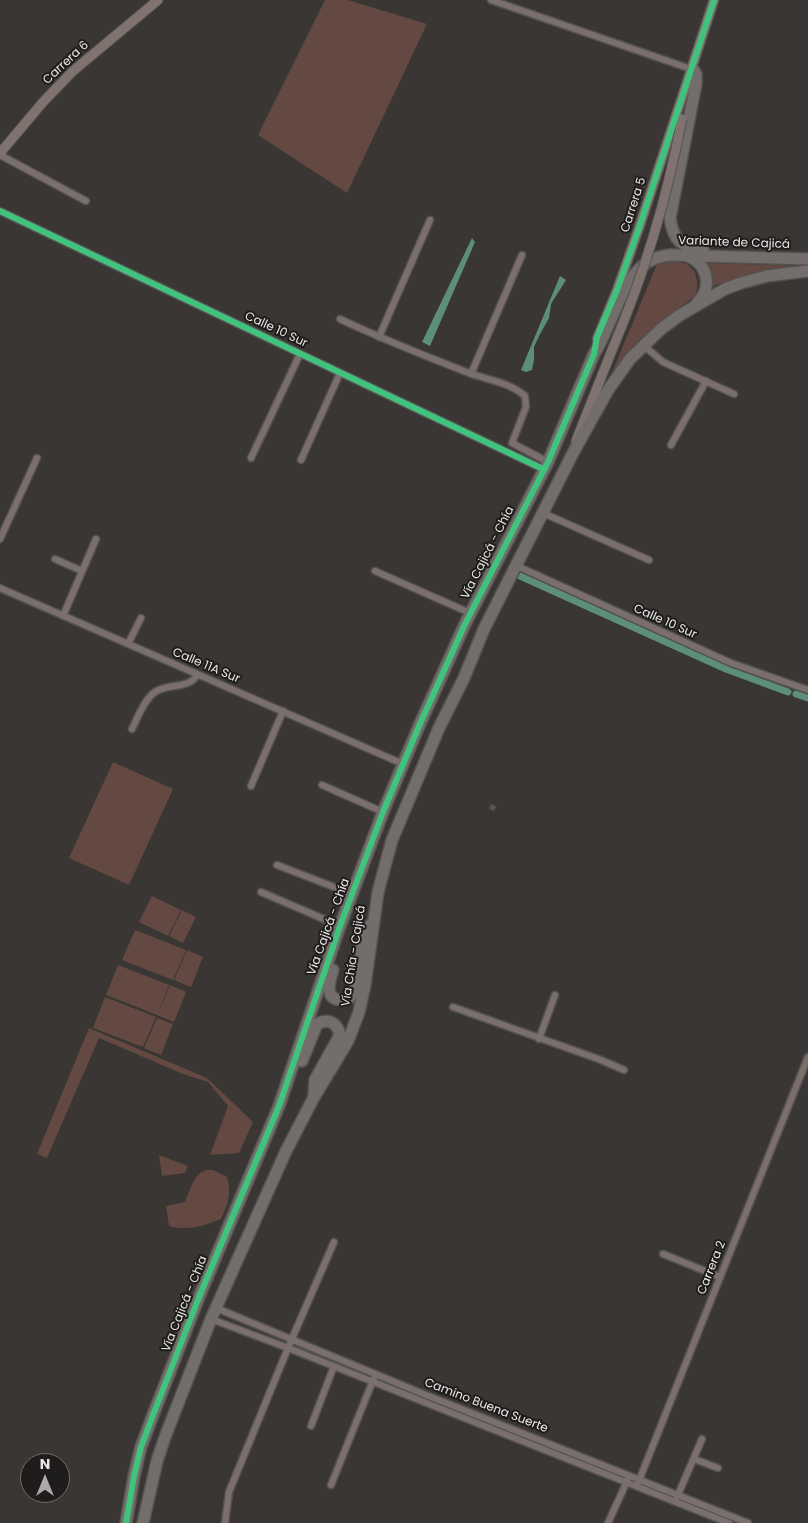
<!DOCTYPE html>
<html>
<head>
<meta charset="utf-8">
<style>
  body { margin:0 }
  #map { position:relative; width:808px; height:1523px; overflow:hidden; background:#393634; font-family:Poppins,sans-serif }
  canvas { display:block }
  .north { position:absolute; left:20px; top:1453px; width:50px; height:50px; box-sizing:border-box; background:#1f1d1c; border:1px solid #706e6d; border-radius:50%; rotate:0deg; font-size:14px; font-weight:700; line-height:20px; text-align:center; color:#eae7e6 }
  .north::after { content:''; display:block; margin:auto; width:18px; height:22px; background:#aca9a8; clip-path:polygon(50% 0,100% 100%,50% 72%,0 100%) }
</style>
</head>
<body>
<div id="map">
<canvas width="808" height="1523"></canvas>
<div class="north">N</div>
</div>
<script>
const context = document.querySelector('canvas').getContext('2d');
context.lineJoin = 'round';
function fill(path, color) { context.fillStyle = color; context.fill(path, 'evenodd'); }
function trace(path, color, width, dash) { context.strokeStyle = color; context.lineWidth = width; context.lineCap = dash ? 'butt' : 'round'; context.setLineDash(dash || []); context.stroke(path); }
function drawText(font, color, halo, rows, align = 'center') {
  context.font = font + ' Poppins,sans-serif'; context.lineWidth = 4; context.setLineDash([]); context.textBaseline = 'middle'; context.strokeStyle = halo; context.fillStyle = color; for (const [text, x, y, turn = 0] of rows) {
    context.save(); context.translate(x, y); context.rotate((+turn || 0) * Math.PI / 180); context.textAlign = isNaN(turn) ? turn : align; if (halo) context.strokeText(text, 0, 0); context.fillText(text, 0, 0); context.restore();
  }
}
const green = new Path2D(`
  M325,0H348L427,24L347,193L258,135Z
  M676,261L687,264L695,272C700,292 698,296 681,306L609,380L657,264Z
  M706,263L804,266L748,274L713,286L710,273Z
  M113,762L173,789L129,885L69,858Z
  M152,896L181,910L168,936L139,922Z
  M182,910L196,917L183,943L169,936Z
  M135,930L186,950L173,980L122,960Z
  M187,950L203,957L191,987L174,980Z
  M118,965L169,985L157,1015L106,995Z
  M170,985L186,992L174,1022L157,1015Z
  M105,997L156,1017L143,1047L93,1028Z
  M157,1018L173,1024L161,1055L144,1048Z
  M89,1028L207,1078L253,1122L239,1153L210,1155L228,1106L208,1082L183,1074L99,1038L47,1158L37,1154Z
  M159,1155L188,1166L185,1173L162,1176Z
  M207,1170H213L227,1177C232,1192 228,1205 221,1219C204,1226 187,1231 169,1226L166,1206L185,1202C190,1191 193,1173 207,1170Z`);
const water = new Path2D(`
  M472,238L475,242L430,346L422,342Z
  M560,276L566,280L551,304L549,318L539,336L534,347V360L532,370L526,372L521,370Z`);
const canal = new Path2D(`
  M520,576L726,669L788,692
  M796,694L808,698`);
const streetTunnel = new Path2D(`
  M490,806L495,809`);
const street = new Path2D(`
  M491,0L691,69
  M0,155L86,201
  M0,211L543,469
  M340,319C382,339 425,356 469,373C488,380 509,382 525,396L526,407L512,443L548,462
  M379,337L430,220
  M643,345L663,362L734,394
  M471,374L522,255
  M671,445L706,381
  M251,458L300,354
  M301,460L340,373
  M543,513L649,560
  M0,539L37,458
  M55,559L82,571
  M517,566L731,663L808,690
  M375,571L470,613
  M0,588L403,764
  M63,616L96,539
  M128,644L141,618
  M132,729C138,717 144,700 155,692C167,683 190,689 197,675
  M322,785L383,812
  M251,786L283,711
  M277,865L352,894
  M261,892L340,926
  M453,1007L601,1060L624,1070
  M539,1039L555,995
  M663,1254L720,1277
  M216,1308L421,1393L748,1523
  M211,1319L288,1348L729,1523
  M311,1426L334,1366
  M694,1459L718,1468
  M638,1483L808,1057
  M331,1485L374,1378
  M677,1497L702,1439
  M225,1523L229,1492L288,1348L334,1242
  M608,1523L628,1479`);
const secondary = new Path2D(`
  M0,153L44,101L73,71L158,0
  M597,339L617,290L639,228L714,0
  M576,441L612,350`);
const highway = new Path2D(`
  M693,69L696,74V84L670,218C673,240 681,248 703,249
  M687,256C708,263 713,288 697,303
  M333,970C329,982 324,1000 342,1000C363,1001 359,949 364,935C366,930 370,926 373,922
  M302,1061L317,1024C328,1018 337,1022 340,1035L315,1080L314,1095
  M126,1523L134,1476L141,1447L153,1415L199,1297L279,1106L340,926L383,812L419,726L465,624L548,462L594,354C610,329 622,280 645,264C653,258 661,256 670,255L808,259
  M143,1523L157,1461L165,1437L211,1319L286,1151L313,1099L348,1041L359,1012L365,985L378,892L392,840L439,728L464,678L484,629L574,451L608,390L630,359L661,329L680,315L725,289L741,283L767,276L808,271`);
const secondaryBridge = new Path2D(`
  M612,350C645,272 666,202 682,119`);
const cycleway = new Path2D(`
  M0,211L543,469
  M126,1523L134,1476L141,1447L153,1415L199,1297L279,1106L340,926L383,812L419,726L465,624L548,462L594,354L597,337L617,290L639,228L714,0`);
const streetNames = [
  ["Carrera 6",66,63,-43],
  ["Carrera 5",634,205,-72],
  ["Variante de Cajicá",734,243,2],
  ["Calle 10 Sur",276,330,25],
  ["Vía Cajicá - Chía",488,553,-63],
  ["Calle 10 Sur",665,622,24],
  ["Calle 11A Sur",206,666,23],
  ["Vía Cajicá - Chía",329,927,-70],
  ["Vía Chía - Cajicá",354,956,-81],
  ["Carrera 2",712,1268,-68],
  ["Vía Cajicá - Chía",185,1304,-68],
  ["Camino Buena Suerte",486,1406,21]
];
fill(green, '#634942');
fill(water, '#5c8e7a');
trace(canal, '#5c8e7a', 7);
trace(streetTunnel, '#54514f', 6, [6, 3]);
trace(street, '#545251', 9);
trace(secondary, '#545251', 11);
trace(highway, '#545251', 14);
trace(street, '#7a6f6c', 6);
trace(secondary, '#7f726f', 9);
trace(highway, '#736d6b', 11);
trace(secondaryBridge, '#545251', 11, []);
trace(secondaryBridge, '#7f726f', 9);
trace(cycleway, '#40c37c', 6);
drawText('12px', '#eae7e6', '#1f1d1c', streetNames);
</script>
</body>
</html>
